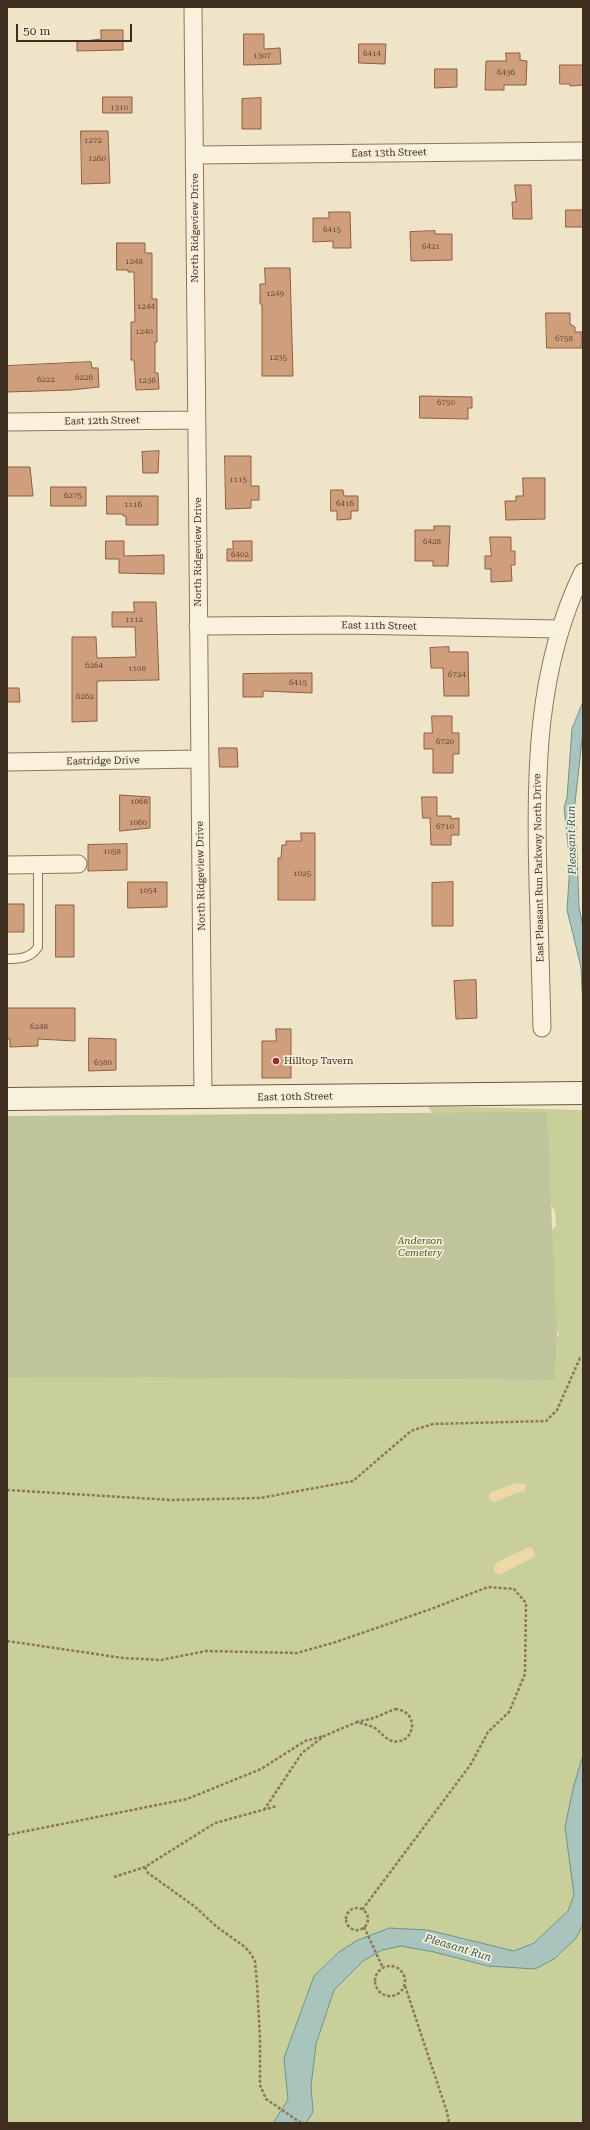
<!DOCTYPE html>
<html>
<head>
<meta charset="utf-8">
<style>
  body { margin:0 }
  #map { position:relative; width:590px; height:2130px; overflow:hidden; background:#f0e4c8; font-family:"Roboto Serif",serif }
  canvas { display:block }
  .frame { position:absolute; inset:0; border:8px solid #3d2e20; pointer-events:none }
  .scale { position:absolute; left:16px; top:24px; width:116px; height:18px; box-sizing:border-box; border:2px solid #3d2e20; border-top:0; padding-left:5px; font-size:12px; line-height:14px; white-space:nowrap; color:#3d2e20; -webkit-text-stroke:3px #f7eed8; paint-order:stroke }
</style>
</head>
<body>
<div id="map">
<canvas width="590" height="2130"></canvas>
<div class="frame"></div>
<div class="scale">50 m</div>
</div>
<script>
const context = document.querySelector('canvas').getContext('2d');
context.lineJoin = 'round';
function fill(path, color) { context.fillStyle = color; context.fill(path, 'evenodd'); }
function trace(path, color, width, dash) { context.strokeStyle = color; context.lineWidth = width; context.lineCap = dash ? 'butt' : 'round'; context.setLineDash(dash || []); context.stroke(path); }
function drawText(font, color, halo, rows, align = 'center') {
  context.font = font + ' "Roboto Serif",serif'; context.lineWidth = 3.5; context.setLineDash([]); context.textBaseline = 'middle'; context.strokeStyle = halo; context.fillStyle = color; for (const [text, x, y, turn = 0] of rows) {
    context.save(); context.translate(x, y); context.rotate((+turn || 0) * Math.PI / 180); context.textAlign = isNaN(turn) ? turn : align; if (halo) context.strokeText(text, 0, 0); context.fillText(text, 0, 0); context.restore();
  }
}
const green = new Path2D(`
  M428,1106L583,1110V2123H7V1377L555,1380L557,1336H559L553,1322L540,1239L556,1226L555,1211L533,1176L435,1120Z`);
const sand = new Path2D(`
  M516,1483L526,1484L525,1491L516,1493L494,1502L489,1499V1494L492,1492Z
  M529,1547L533,1549L535,1554L533,1558L499,1575L494,1572L495,1564L499,1561Z`);
const cemetery = new Path2D(`
  M547,1112L557,1336L555,1380L7,1377V1116Z`);
const water = new Path2D(`
  M583,702V731L575,803L579,907L583,927V1008L581,967L567,910L570,864L564,807L567,798L572,729Z
  M583,1755V1925L576,1938L554,1959L535,1969L488,1966L434,1952L401,1946L382,1950L363,1961L334,1990L316,2044L311,2086L313,2112L306,2123H273L288,2100L284,2058L314,1976L339,1952L356,1941L389,1928L428,1930L514,1951L534,1943L568,1911L574,1895L565,1827L573,1789Z`);
const building = new Path2D(`
  M101,30H123V50L77,51V42L101,39Z
  M244,34H264V49L280,48L281,64L244,65Z
  M359,44H386L385,64L359,63Z
  M506,53H520V60L527,61L526,85H504V90H485L486,61H506Z
  M560,65H583V85L570,86V84H560Z
  M435,69H457V87L435,88Z
  M103,97H132V113H103Z
  M261,98V129H242V99Z
  M81,131H108L110,183L82,184Z
  M515,185H531L532,219H513L512,202H516Z
  M566,210H583V227H566Z
  M329,212H350L351,248H333V241L313,242V218H329Z
  M435,231V234H452V260L411,261L410,232Z
  M117,243H145V253H152V299H157V342H155V373H158L159,389L136,390L134,360H131V322H135L134,272H128V270H117Z
  M265,268H290L293,376H262V304H260V284H265Z
  M546,313H570V324L575,327V332H582V348H547Z
  M91,362L92,368H98L99,387L71,390L7,392V366Z
  M420,396L472,397V408H468V419L420,418Z
  M159,451L158,473H143L142,452Z
  M225,456H251V486H259V500H251V508L226,509Z
  M7,467H30L33,496H7Z
  M523,478H545V519L506,520L505,501H516V496H523Z
  M51,487H86V506H51Z
  M331,490H343L344,496H358V511H351V519L337,520V511H331Z
  M107,496H158V525H126V516H123V514H107Z
  M434,526H450L448,566H433V561H415V530H434Z
  M490,537H511V551H515V565H511L512,581L491,582V569H485V556H491Z
  M106,541H124V556L164,555V574L119,573V559H106Z
  M233,541H252V561H227V549H233Z
  M134,602H156L159,680L97,681V721L72,722V637H96L97,658L136,657L135,627H112V612H134Z
  M449,647V652H468L469,696H444L443,668H431L430,648Z
  M293,673H312V693L263,691V697H243V674Z
  M7,688H19L20,702H7Z
  M432,716H452V733H459V754H453V773H433V749H424V733H432Z
  M219,748H237L238,767H220Z
  M120,795L150,797V828L120,831Z
  M422,797H437V816H451V819L459,818V835H451V845H431L430,818H423Z
  M301,833H315V900H278V858H281L282,845H286V841H301Z
  M127,844V870L88,871V845Z
  M128,882H167V907L128,908Z
  M453,882V926H432V883Z
  M7,904H24V932H7Z
  M56,905H74V957H56Z
  M476,980L477,1018L456,1019L454,981Z
  M7,1008H75V1041L38,1039V1046L10,1047V1039H7Z
  M276,1029H291V1078H262V1041H276Z
  M89,1038L116,1039V1070L89,1071Z`);
const path = new Path2D(`
  M7,1490L171,1500L260,1498L353,1481L411,1431L433,1424L546,1421L557,1410L580,1358L583,1357
  M7,1641L123,1658L161,1660L206,1651L297,1653L336,1642L431,1609L488,1587L514,1589L526,1603L525,1674L509,1712L488,1732L471,1764L362,1910
  M395,1709C421,1711 415,1746 392,1741C385,1739 381,1732 375,1728C369,1725 363,1724 357,1722L374,1718Z
  M264,1810L302,1753L324,1736L357,1722
  M7,1835L187,1799L261,1769L305,1741L324,1736
  M145,1867L148,1873L194,1906L217,1927L245,1947L251,1954L255,1961L257,1984L260,2038V2085L266,2099L301,2123
  M114,1877L145,1867L215,1823L277,1806
  M346 1919a11 11 0 1 1 22 0a11 11 0 1 1-22 0Z
  M364,1927L383,1968
  M375 1981a15 15 0 1 1 30 0a15 15 0 1 1-30 0Z
  M405,1986L447,2112L449,2123`);
const lane = new Path2D(`
  M7,959C20,959 31,958 38,947V864`);
const street = new Path2D(`
  M193,7L203,1098
  M194,155L583,151
  M7,422L196,420
  M198,626L348,625L559,629
  M7,762L199,759
  M7,865L78,864
  M542,1028C541,979 539,929 538,880C535,774 536,668 583,572`);
const secondary = new Path2D(`
  M7,1099L583,1093`);
const markers = [
  [276,1061,4,"#9e2a2b"]
];
const numberNames = [
  ["6414",372,54],
  ["1307",262,56],
  ["6436",506,73],
  ["1310",119,108],
  ["1272",93,141],
  ["1260",97,159],
  ["6415",332,230],
  ["6421",431,247],
  ["1248",134,262],
  ["1249",275,294],
  ["1244",146,307],
  ["1240",144,332],
  ["6758",564,339],
  ["1235",278,358],
  ["6226",84,378],
  ["6222",46,380],
  ["1236",147,381],
  ["6750",446,403],
  ["1115",238,480],
  ["6275",73,496],
  ["6416",345,504],
  ["1116",133,505],
  ["6428",432,542],
  ["6402",240,555],
  ["1112",134,620],
  ["6264",94,666],
  ["1108",137,669],
  ["6724",457,675],
  ["6415",298,683],
  ["6262",85,697],
  ["6720",445,742],
  ["1068",139,802],
  ["1060",138,823],
  ["6710",445,827],
  ["1058",112,852],
  ["1025",302,874],
  ["1054",148,891],
  ["6248",39,1027],
  ["6380",103,1063]
];
const streetNames = [
  ["East 13th Street",389,153,-1],
  ["North Ridgeview Drive",195,228,-90],
  ["East 12th Street",102,421,-1],
  ["North Ridgeview Drive",198,552,-90],
  ["East 11th Street",379,626,1],
  ["Eastridge Drive",103,761,-1],
  ["East Pleasant Run Parkway North Drive",539,868,-91],
  ["North Ridgeview Drive",201,876,-91],
  ["East 10th Street",295,1097,-1]
];
const poiNames = [
  ["Hilltop Tavern",284,1061]
];
const parkNames = [
  ["Anderson",420,1241],
  ["Cemetery",420,1253]
];
const waterNames = [
  ["Pleasant Run",572,840,-91],
  ["Pleasant Run",458,1948,17]
];
fill(green, '#c9cf9b');
fill(sand, '#ecd9a5');
fill(cemetery, '#bfc49a');
fill(water, '#a9c4bc');
trace(water, '#6f938a', 1);
fill(building, '#cf9f7d');
trace(building, '#8d5f41', 1);
trace(lane, '#8d765c', 10);
trace(street, '#8d765c', 19);
trace(secondary, '#6f573f', 24);
trace(path, '#8d765c', 2.5, [3, 2]);
trace(lane, '#faf1dc', 8);
trace(street, '#faf1dc', 17);
trace(secondary, '#faf1dc', 22);
for (const [x, y, r, color] of markers) { const dot = new Path2D(); dot.arc(x, y, r, 0, 2 * Math.PI); context.fillStyle = color; context.fill(dot); trace(dot, '#f7eed8', 1.5); }
drawText('8px', '#624a37', null, numberNames);
drawText('10px', '#3d2e20', '#f7eed8', streetNames);
drawText('10px', '#3d2e20', '#f7eed8', poiNames, 'left');
drawText('italic 10px', '#4d5a26', '#f7eed8', parkNames);
drawText('italic 11px', '#2f5d5a', '#f7eed8', waterNames);
</script>
</body>
</html>
